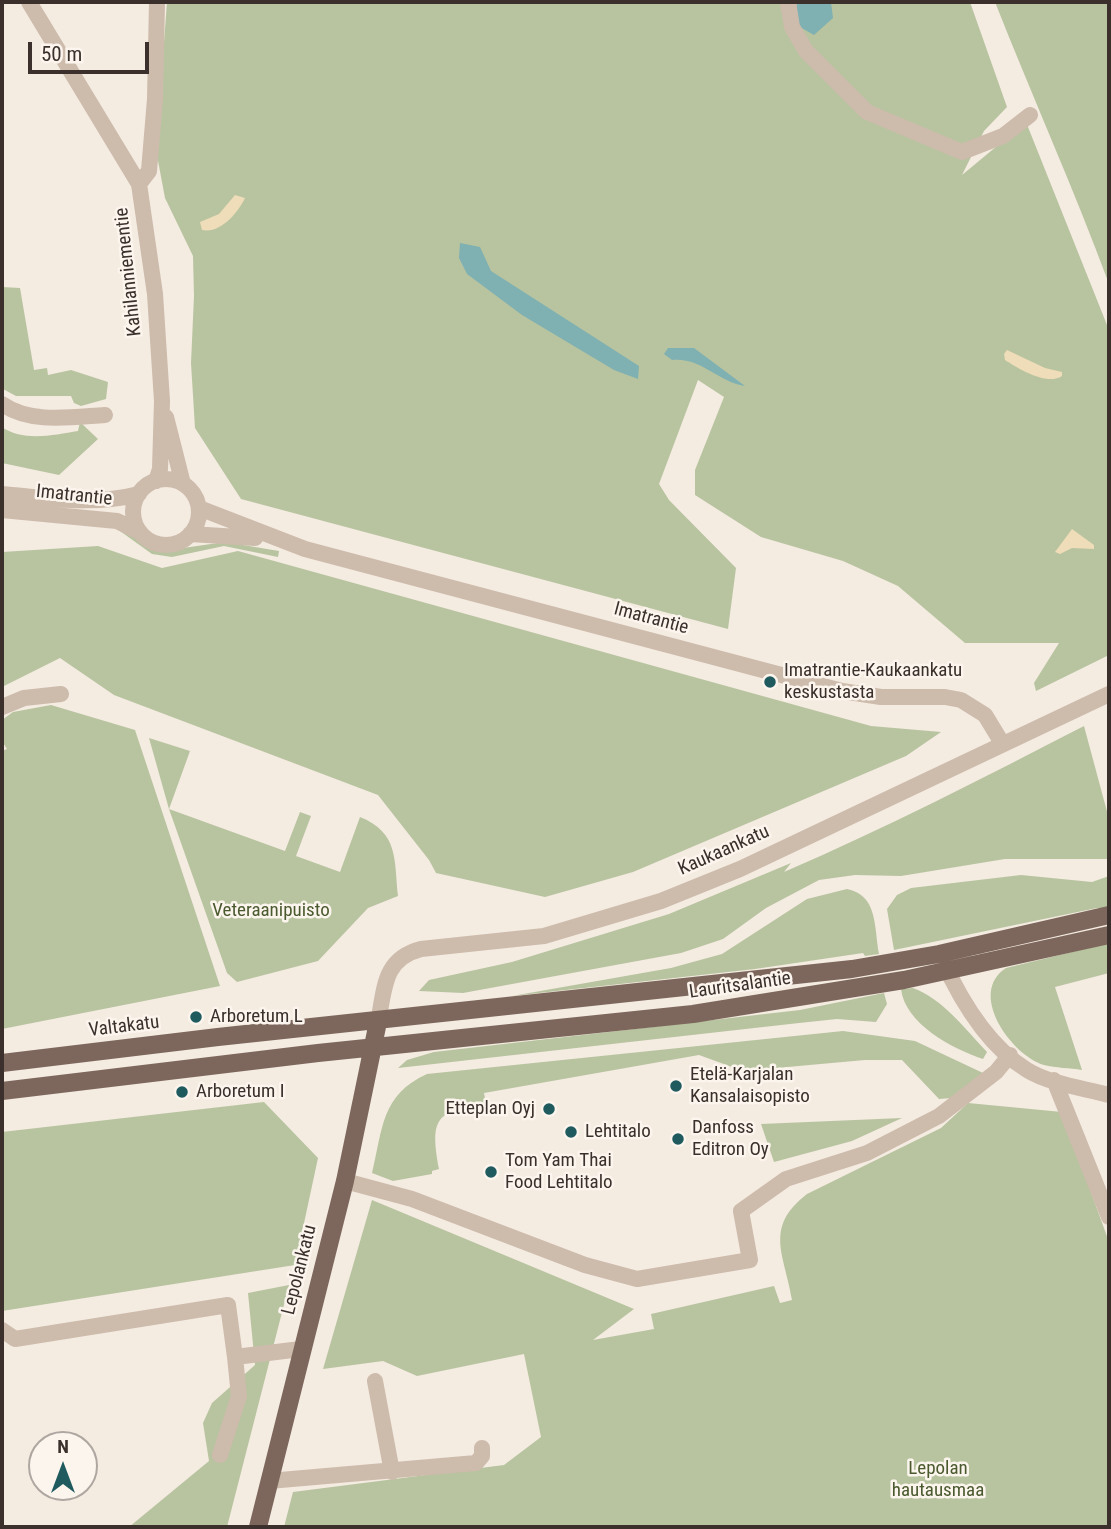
<!DOCTYPE html>
<html>
<head>
<meta charset="utf-8">
<style>
  body { margin:0 }
  #map { position:relative; width:1111px; height:1529px; overflow:hidden; background:#f4ebe1; font-family:"Roboto Condensed",sans-serif }
  canvas { display:block }
  .frame { position:absolute; inset:0; border:4px solid #3b302b; pointer-events:none }
  .north { position:absolute; left:28px; top:1431px; width:70px; height:70px; box-sizing:border-box; background:#fbf5ee; border:2px solid #aea6a0; border-radius:50%; rotate:0deg; font-size:19px; font-weight:700; line-height:28px; text-align:center; color:#3b302b }
  .north::after { content:''; display:block; margin:auto; width:24px; height:32px; background:#1f5a5e; clip-path:polygon(50% 0,100% 100%,50% 72%,0 100%) }
  .scale { position:absolute; left:28px; top:42px; width:121px; height:32px; box-sizing:border-box; border:4px solid #3b302b; border-top:0; padding-left:9px; font-size:21px; line-height:24px; white-space:nowrap; color:#3b302b; -webkit-text-stroke:5px #fbf5ee; paint-order:stroke }
</style>
</head>
<body>
<div id="map">
<canvas width="1111" height="1529"></canvas>
<div class="frame"></div>
<div class="north">N</div>
<div class="scale">50 m</div>
</div>
<script>
const context = document.querySelector('canvas').getContext('2d');
context.lineJoin = 'round';
function fill(path, color) { context.fillStyle = color; context.fill(path, 'evenodd'); }
function trace(path, color, width, dash) { context.strokeStyle = color; context.lineWidth = width; context.lineCap = dash ? 'butt' : 'round'; context.setLineDash(dash || []); context.stroke(path); }
function drawText(font, color, halo, rows, align = 'center') {
  context.font = font + ' "Roboto Condensed",sans-serif'; context.lineWidth = 5; context.setLineDash([]); context.textBaseline = 'middle'; context.strokeStyle = halo; context.fillStyle = color; for (const [text, x, y, turn = 0] of rows) {
    context.save(); context.translate(x, y); context.rotate((+turn || 0) * Math.PI / 180); context.textAlign = isNaN(turn) ? turn : align; if (halo) context.strokeText(text, 0, 0); context.fillText(text, 0, 0); context.restore();
  }
}
const green = new Path2D(`
  M167,2H970L1007,107L984,131L962,175L1026,122L1109,330V655L1036,691L1034,683L1059,643H965L898,586L843,561L761,537L695,495V470L724,397L698,380L659,484L669,500L736,568L728,629L241,499L195,428L191,363L194,296L193,256L165,198L156,150Z
  M995,2H1109V284C1074,189 1032,96 995,2Z
  M2,287L20,288L34,370L47,368L48,375L71,370L108,382L106,399L81,406L74,403L71,396H16L3,389Z
  M80,422L98,439L59,475L2,463V427C23,442 54,435 78,431Z
  M113,526L162,551L225,542L279,551L278,557L224,546L172,557L152,554Z
  M98,546L162,568L238,551L871,726L941,732L906,756L633,872L545,897L436,873L429,860L378,795L114,695L60,658L2,687V552Z
  M51,705L135,730L220,986L2,1029V751L7,749L2,741V720L13,712Z
  M1084,726L1109,819V859H1005L901,876L855,875L819,880L766,908L723,939L681,953L463,993L419,991L429,980L512,962L669,914L791,863L784,872C886,828 985,777 1084,726Z
  M149,738L190,751L169,809L285,851L300,812L311,816L296,856L340,872L360,817C399,833 394,859 398,896L368,908L318,961L237,982L227,973L169,809Z
  M1021,875L1092,882L1109,876V910L1097,908L894,950L887,909L897,895L911,888Z
  M847,889C878,895 874,927 879,954L865,956L863,953L755,969L512,996L671,968L722,954L807,899Z
  M1109,943V973L1055,987L1082,1070C1070,1068 1056,1068 1044,1065C1011,1055 967,993 1006,968Z
  M913,988C943,999 965,1029 987,1052L983,1059C953,1049 905,1024 901,989Z
  M884,993L887,1004L876,1022L837,1019L799,1023L398,1068L407,1060L434,1052L800,1010Z
  M843,1031L915,1041L983,1073L952,1098L939,1099L902,1060H865L743,1071L699,1055L484,1093L486,1103C435,1112 430,1118 439,1169L432,1171V1174L393,1181L372,1173C383,1128 381,1095 427,1074Z
  M264,1102L318,1158L295,1265L2,1311V1132Z
  M968,1103L1062,1112L1109,1242V1527H284L293,1492L504,1465L541,1437L524,1354L417,1376L383,1361L323,1369L372,1200L634,1309L593,1340L654,1329L651,1314L774,1286L780,1303L792,1300C785,1255 763,1228 807,1194L941,1128Z
  M902,1118L852,1141L774,1162L761,1124Z
  M289,1285L227,1527H129L209,1461L203,1423L212,1403L255,1365L248,1293Z`);
const sand = new Path2D(`
  M235,195L245,198C238,213 220,234 202,230L200,222L219,214Z
  M1007,350L1045,368L1062,372V376C1047,386 1019,369 1005,360L1004,354Z
  M1072,529L1094,545V549L1072,548L1060,554L1055,552Z`);
const water = new Path2D(`
  M798,2H831L833,18L814,35L798,26L795,11Z
  M460,243L480,247L491,271L639,366L638,379L614,370L522,315L467,274L459,258Z
  M668,348H694L745,386C718,382 701,357 672,360L664,354Z`);
const minor = new Path2D(`
  M29,2L139,184L155,294L162,401L160,469L156,481
  M788,2L792,27L806,51L867,112L962,152L1003,136L1030,115
  M139,184L149,171L155,99L157,2
  M2,404C30,424 72,417 105,415
  M166,417L183,484
  M133 512a33 33 0 1 1 66 0a33 33 0 1 1-66 0Z
  M2,494C48,498 93,506 139,494
  M199,508L305,549L842,691L881,697H945L961,700L985,715L1002,743
  M2,510L117,521L140,532
  M190,534L255,538
  M2,707L24,698L61,694
  M942,959C960,999 988,1046 1027,1070C1050,1084 1083,1088 1109,1095
  M378,1022C385,988 383,959 421,949L544,936L661,901L740,869L1109,694
  M1054,1080L1109,1217
  M345,1181L412,1199L585,1265L637,1279L750,1260L741,1211L786,1179L867,1153L939,1116L996,1072L1010,1055
  M2,1330L15,1339L228,1305L235,1357L301,1349
  M375,1381L392,1472
  M220,1455L239,1396L235,1357
  M269,1481L476,1463L482,1456V1448`);
const major = new Path2D(`
  M2,1063L218,1037L852,969L939,954L1109,915
  M2,1091L318,1053L693,1014L904,980L1109,935
  M258,1527L345,1181L378,1022`);
const markers = [
  [770,682,7,"#1f5a5e"],
  [196,1017,7,"#1f5a5e"],
  [676,1086,7,"#1f5a5e"],
  [182,1092,7,"#1f5a5e"],
  [549,1109,7,"#1f5a5e"],
  [571,1132,7,"#1f5a5e"],
  [678,1139,7,"#1f5a5e"],
  [491,1172,7,"#1f5a5e"]
];
const streetNames = [
  ["Kahilanniementie",129,272,-96],
  ["Imatrantie",74,496,6],
  ["Imatrantie",651,619,15],
  ["Kaukaankatu",724,851,-24],
  ["Lauritsalantie",740,986,-8],
  ["Valtakatu",124,1027,-7],
  ["Lepolankatu",300,1270,-76]
];
const poiNames = [
  ["Imatrantie-Kaukaankatu",784,671],
  ["keskustasta",784,693],
  ["Arboretum L",210,1017],
  ["Etelä-Karjalan",690,1075],
  ["Kansalaisopisto",690,1097],
  ["Arboretum I",196,1092],
  ["Etteplan Oyj",535,1109,"right"],
  ["Danfoss",692,1128],
  ["Editron Oy",692,1150],
  ["Lehtitalo",585,1132],
  ["Tom Yam Thai",505,1161],
  ["Food Lehtitalo",505,1183]
];
const parkNames = [
  ["Veteraanipuisto",271,911],
  ["Lepolan",938,1469],
  ["hautausmaa",938,1491]
];
fill(green, '#b8c4a0');
fill(sand, '#efdcb8');
fill(water, '#7fb0b2');
trace(minor, '#cdbbac', 16);
trace(major, '#7d675c', 18);
for (const [x, y, r, color] of markers) { const dot = new Path2D(); dot.arc(x, y, r, 0, 2 * Math.PI); context.fillStyle = color; context.fill(dot); trace(dot, '#fbf5ee', 2.5); }
drawText('19px', '#3b302b', '#fbf5ee', streetNames);
drawText('19px', '#3b302b', '#fbf5ee', poiNames, 'left');
drawText('19px', '#4a5a2e', '#fbf5ee', parkNames);
</script>
</body>
</html>
